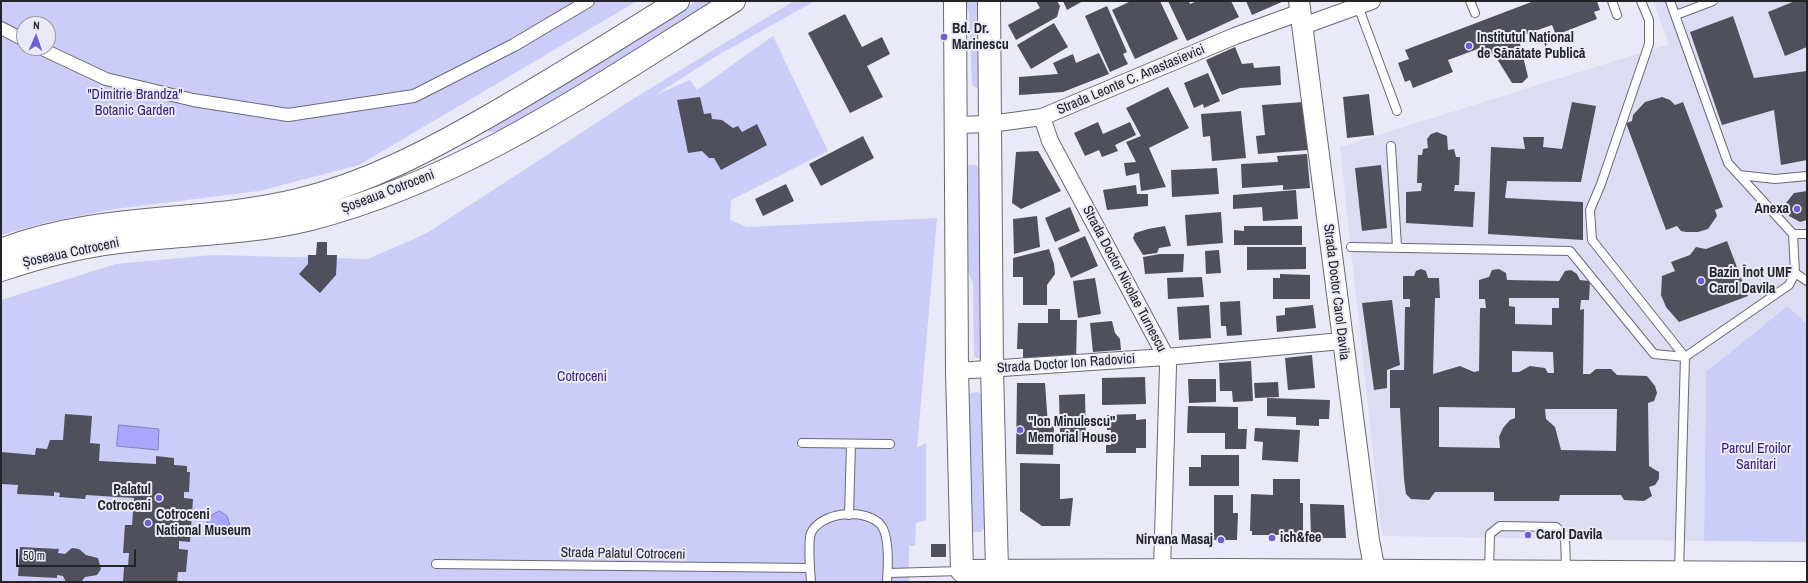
<!DOCTYPE html>
<html>
<head>
<meta charset="utf-8">
<style>
  body { margin:0 }
  #map { position:relative; width:1808px; height:583px; overflow:hidden; background:#e9e9f7; font-family:"Archivo Narrow",sans-serif }
  canvas { display:block }
  .frame { position:absolute; inset:0; border:2px solid #232328; pointer-events:none }
  .north { position:absolute; left:16px; top:16px; width:40px; height:40px; box-sizing:border-box; background:#e9e9f7; border:1px solid #9a9aa4; border-radius:50%; rotate:2deg; font-size:11px; font-weight:700; line-height:16px; text-align:center; color:#232328 }
  .north::after { content:''; display:block; margin:auto; width:14px; height:18px; background:#6d5ed8; clip-path:polygon(50% 0,100% 100%,50% 72%,0 100%) }
  .scale { position:absolute; left:16px; top:549px; width:120px; height:18px; box-sizing:border-box; border:2px solid #232328; border-top:0; padding-left:5px; font-size:12px; line-height:14px; white-space:nowrap; color:#232328; -webkit-text-stroke:3px #e9e9f7; paint-order:stroke }
</style>
</head>
<body>
<div id="map">
<canvas width="1808" height="583"></canvas>
<div class="frame"></div>
<div class="north">N</div>
<div class="scale">50 m</div>
</div>
<script>
const context = document.querySelector('canvas').getContext('2d');
context.lineJoin = 'round';
function fill(path, color) { context.fillStyle = color; context.fill(path, 'evenodd'); }
function trace(path, color, width, dash) { context.strokeStyle = color; context.lineWidth = width; context.lineCap = dash ? 'butt' : 'round'; context.setLineDash(dash || []); context.stroke(path); }
function drawText(font, color, halo, rows, align = 'center') {
  context.font = font + ' "Archivo Narrow",sans-serif'; context.lineWidth = 4; context.setLineDash([]); context.textBaseline = 'middle'; context.strokeStyle = halo; context.fillStyle = color; for (const [text, x, y, turn = 0] of rows) {
    context.save(); context.translate(x, y); context.rotate((+turn || 0) * Math.PI / 180); context.textAlign = isNaN(turn) ? turn : align; if (halo) context.strokeText(text, 0, 0); context.fillText(text, 0, 0); context.restore();
  }
}
const built = new Path2D(`
  M1653,1H1807V324L1786,306L1706,372L1704,541L1382,536L1340,147L1669,44Z`);
const green = new Path2D(`
  M1,1H637L359,165L259,191L115,209L48,222L1,235ZM24,24H48V48H24Z
  M697,1H715C657,37 600,75 540,109C525,117 506,133 488,132L489,127L629,44Z
  M794,1H815L718,55L655,95L690,80L697,90L773,36L828,151L731,200L730,220L747,227L937,218L917,448L926,443V520L916,523L915,546H909V582H1V300L116,264L213,255L368,259L427,233L633,99Z
  M963,1H979L980,85L977,88L972,85L969,12Z
  M967,165H976L981,170L983,355L979,359L974,356L973,283L964,262L963,172Z
  M1787,306L1807,324V542L1704,541L1706,372Z
  M978,392L983,397L986,527L981,532H974L969,527L967,398L971,393Z`);
const water = new Path2D(`
  M119,425L159,429L158,450L117,446Z
  M220,511L227,516L230,525L226,532L218,534L211,530L207,522L212,515Z`);
const building = new Path2D(`
  M1036,1H1057L1060,6L1057,17L1016,40L1008,25L1040,8Z
  M1063,1H1083L1067,10Z
  M1131,1H1160L1178,39L1135,59L1112,10Z
  M1168,1H1189L1190,4L1197,1H1231L1239,17L1187,41Z
  M1246,1H1284L1252,15Z
  M1534,1H1597L1600,10L1594,12L1597,19L1556,35L1552,25L1524,35L1527,42L1520,44L1528,77L1522,83H1512L1494,54L1486,57L1483,47L1448,60L1453,72L1413,88L1410,80L1405,82L1398,63L1409,59L1405,50Z
  M1795,1H1807V47L1785,56L1768,12Z
  M1107,6L1127,52L1123,54L1128,64L1110,72L1085,16Z
  M845,14L862,47L882,37L890,54L867,66L883,97L850,113L808,33Z
  M1733,16L1754,78L1807,71V160L1781,165L1774,110L1722,125L1690,32Z
  M1054,23L1068,47L1031,69L1017,45Z
  M1235,47L1242,64L1253,63L1254,68L1280,66L1281,85L1240,88L1222,95L1206,60Z
  M1099,53L1109,74L1063,92L1019,95V77L1058,74L1053,63L1073,54L1076,63Z
  M1208,73L1220,101L1204,108L1203,104L1194,108L1184,83Z
  M1168,87L1189,128L1149,148L1166,187L1141,191L1139,173L1126,176L1124,163L1136,162L1126,142L1141,136L1126,108Z
  M1369,94L1374,135L1347,138L1343,97Z
  M700,97L704,114L711,113L712,119L722,120L733,128L738,126L742,132L757,124L767,145L721,170L714,158H709L702,151L688,153L677,100Z
  M1662,97L1670,100L1675,105L1683,102L1723,207L1715,210L1717,216L1708,229L1698,232H1686L1681,231L1677,226L1666,230L1626,123L1632,121L1633,115L1645,102Z
  M1304,102L1308,150L1258,154L1256,136L1265,135L1262,105Z
  M1572,102L1596,106L1581,182L1507,181L1505,198L1583,202V240L1488,234L1491,147L1525,149L1523,137H1544L1543,147L1562,149Z
  M1241,111L1246,158L1212,161L1210,136L1203,137L1201,114Z
  M1098,122L1103,134L1130,122L1136,135L1115,145L1118,151L1102,157L1099,150L1085,156L1074,133Z
  M1437,132L1447,136L1448,150L1454,149L1456,157H1460L1459,185H1455L1454,191L1475,192L1473,227L1406,223V192L1421,191L1422,183H1417L1418,155H1422L1423,149L1428,148L1427,139L1431,134Z
  M863,136L874,158L821,186L809,164Z
  M1038,151L1061,191L1021,209L1012,203L1016,152Z
  M1307,154L1310,188L1283,190V185L1242,188L1241,164L1278,162L1277,156Z
  M1381,165L1387,228L1362,231L1355,168Z
  M1217,168L1219,194L1172,197L1171,170Z
  M786,184L794,201L763,216L755,199Z
  M1136,185L1137,194H1148V206L1107,210L1103,190Z
  M1296,190L1298,219L1263,221L1262,207L1233,209V195Z
  M1807,191V220L1800,222L1789,216L1786,203L1794,193Z
  M1070,207L1080,231L1055,242L1045,218Z
  M1221,212L1223,243L1187,246L1185,215Z
  M1037,216L1040,247L1014,254L1013,219Z
  M1165,226L1171,246L1159,248L1157,253L1143,255L1135,242L1133,238L1135,233L1148,229Z
  M1244,226H1302V245H1234V230L1244,231Z
  M1085,236L1098,266L1071,278L1058,248Z
  M1727,241L1748,296L1679,322L1666,307L1661,295L1662,276L1675,271L1671,262L1690,255L1696,247L1706,249Z
  M317,242H327V255H337L336,275L320,293L299,274L308,264V255H316Z
  M1247,247H1306V269L1247,270Z
  M1049,249L1054,264L1055,274L1047,285V305H1023V277H1013V258Z
  M1219,250L1221,273L1206,274L1205,251Z
  M1160,254H1184L1183,272L1145,274L1143,257Z
  M1421,269L1426,271L1428,278H1439L1440,298H1435L1433,374L1460,366L1474,372L1479,371L1480,308H1486L1485,299H1479V280L1489,277L1492,270L1499,269L1506,273L1507,280L1559,281L1565,271L1571,270L1577,274L1580,280L1590,281L1589,300H1581L1580,310L1584,309L1583,374H1590L1596,369H1611L1617,375L1647,376L1655,386L1657,393L1654,401L1648,403L1649,466L1659,472V479L1655,485L1649,487L1652,496L1644,501L1624,500L1621,495H1560L1559,501H1494V492H1435L1429,500L1411,499L1406,494L1404,479L1400,408H1390V370H1404L1405,307H1410V299H1403V276H1414L1416,271ZM1509,298H1559V308H1552V325L1515,324V307L1509,306ZM1512,351L1553,352L1554,373H1548L1545,368L1530,366L1519,372H1512ZM1439,407L1515,408V418L1510,420L1503,428L1499,437L1500,448L1439,447ZM1545,409H1617L1616,451L1561,450L1555,427L1546,419Z
  M1280,274L1310,275V299H1273V278H1280Z
  M1202,277L1204,297L1168,299L1167,278Z
  M1095,278L1101,314L1078,318L1073,281Z
  M1392,300L1400,365L1387,370V388L1374,390L1362,303Z
  M1240,301L1242,335L1227,336L1226,326H1221L1220,302Z
  M1209,305L1211,338L1179,340L1177,307Z
  M1313,305L1316,328L1277,332L1276,316L1285,315V308Z
  M1048,309H1060V320H1077L1076,361L1023,360V349H1017L1018,323H1048Z
  M1112,321L1115,333L1120,339L1121,350L1093,352L1090,323Z
  M1312,355L1315,388L1288,390L1285,358Z
  M1251,361L1253,401L1233,402L1232,391H1220L1219,363Z
  M1145,377L1146,404L1102,405V378Z
  M1188,379H1216V402L1189,403Z
  M1278,382L1279,397L1255,398L1254,383Z
  M1017,383H1045L1048,426H1054L1053,455L1016,454Z
  M1085,394L1086,441H1070V432H1060L1059,395Z
  M1267,398L1330,400L1329,419H1319V426L1296,425V417L1267,416Z
  M1188,406L1238,407V429H1247L1246,449H1225V433H1187Z
  M65,414L92,416L90,443L100,444L99,461L156,464V456L174,458V465L187,466V472H190L189,492H184V498L193,499L190,542L179,541V549L188,550L186,572H178L177,582H123L124,567H128L129,553H123L125,525H132L134,498L86,495L85,499L59,497L60,493L54,492V496L17,494L18,485L1,484V452L35,455L36,448L47,449L50,440H63Z
  M1136,414V420L1146,419V448H1136V453H1106V445H1111V430H1107V415Z
  M1255,428L1300,430L1298,462L1262,460L1263,442L1254,441Z
  M1201,455H1239V486H1189V467H1201Z
  M1020,463L1060,464V499L1073,498L1070,526H1042L1020,511Z
  M1273,479H1300V503H1303V535H1252V531H1250L1251,494L1273,495Z
  M1214,495H1233V513H1238L1237,540H1214Z
  M1310,504L1344,505L1346,538H1311Z
  M931,544H946V557H931Z
  M20,547L59,549L58,553L65,554L72,548L79,549L86,555L98,558L101,569L97,575L85,577L81,582H66L63,576L57,575V578L18,576Z`);
const service = new Path2D(`
  M1470,1L1475,13
  M1612,1L1617,15
  M1641,1L1649,20V44L1601,184L1590,210L1592,240L1685,357L1679,572
  M1358,6L1397,111
  M1676,15L1713,1
  M1391,146L1397,247
  M1739,175L1775,179L1807,176
  M1793,234H1807
  M1351,247L1570,251L1654,354L1685,357L1789,285L1795,273L1793,234L1728,163L1670,1
  M1795,273L1807,281
  M802,443L890,444
  M849,515L851,444
  M436,564L810,568
  M1489,571L1490,534L1500,526L1556,527L1565,535L1566,570
  M888,573L961,571
  M811,582C810,572 808,540 811,533C821,512 863,508 879,523C890,532 888,568 887,582`);
const pedestrian = new Path2D(`
  M1,28L24,40
  M40,48L106,79L193,100L288,115L414,96L514,45L588,1`);
const minor = new Path2D(`
  M1303,26L1372,1
  M1042,117L1050,141L1166,357L1168,366L1162,570
  M957,125L990,124L1042,117L1235,36L1301,12
  M957,371L1166,357L1342,341`);
const tertiary = new Path2D(`
  M1299,1L1369,540L1377,582`);
const primary = new Path2D(`
  M955,1L957,371L962,571L1223,570L1807,573
  M989,1L992,369L997,571
  M1,250C99,212 199,224 298,200C367,183 428,151 489,116C554,79 616,40 678,1
  M1,270C45,255 91,244 137,240C195,234 254,233 311,219C467,179 600,84 734,1`);
const markers = [
  [944,37,4,"#6d5ed8"],
  [1469,46,4,"#6d5ed8"],
  [1797,209,4,"#6d5ed8"],
  [1701,281,4,"#6d5ed8"],
  [1020,430,4,"#6d5ed8"],
  [159,498,4,"#6d5ed8"],
  [148,523,4,"#6d5ed8"],
  [1528,535,4,"#6d5ed8"],
  [1272,538,4,"#6d5ed8"],
  [1221,540,4,"#6d5ed8"]
];
const poiNames = [
  ["Bd. Dr.",952,29],
  ["Marinescu",952,45],
  ["Institutul Național",1477,38],
  ["de Sănătate Publică",1477,54],
  ["Anexa",1789,209,"right"],
  ["Bazin Înot UMF",1709,273],
  ["Carol Davila",1709,289],
  ["\"Ion Minulescu\"",1028,422],
  ["Memorial House",1028,438],
  ["Palatul",151,490,"right"],
  ["Cotroceni",151,506,"right"],
  ["Cotroceni",156,515],
  ["National Museum",156,531],
  ["Carol Davila",1536,535],
  ["ich&fee",1280,538],
  ["Nirvana Masaj",1213,540,"right"]
];
const streetNames = [
  ["Strada Leonte C. Anastasievici",1131,80,-23],
  ["Șoseaua Cotroceni",388,192,-21],
  ["Șoseaua Cotroceni",71,253,-12],
  ["Strada Doctor Nicolae Turnescu",1124,279,62],
  ["Strada Doctor Carol Davila",1336,292,83],
  ["Strada Doctor Ion Radovici",1066,364,-4],
  ["Strada Palatul Cotroceni",623,554,1]
];
const parkNames = [
  ["\"Dimitrie Brandza\"",135,95],
  ["Botanic Garden",135,111],
  ["Cotroceni",582,377],
  ["Parcul Eroilor",1756,449],
  ["Sanitari",1756,465]
];
fill(built, '#dcdcf2');
fill(green, '#ccccf8');
fill(water, '#a9a7fd');
trace(water, '#817fbd', 1);
fill(building, '#4f505b');
trace(service, '#696976', 10);
trace(pedestrian, '#696976', 14);
trace(minor, '#696976', 18);
trace(tertiary, '#696976', 22);
trace(primary, '#696976', 24);
trace(service, '#fff', 8);
trace(pedestrian, '#fff', 12);
trace(minor, '#fff', 16);
trace(tertiary, '#fff', 20);
trace(primary, '#fff', 22);
for (const [x, y, r, color] of markers) { const dot = new Path2D(); dot.arc(x, y, r, 0, 2 * Math.PI); context.fillStyle = color; context.fill(dot); trace(dot, '#e9e9f7', 1.5); }
drawText('bold 14px', '#232328', '#e9e9f7', poiNames, 'left');
drawText('14px', '#232328', '#e9e9f7', streetNames);
drawText('14px', '#331d7f', '#e9e9f7', parkNames);
</script>
</body>
</html>
